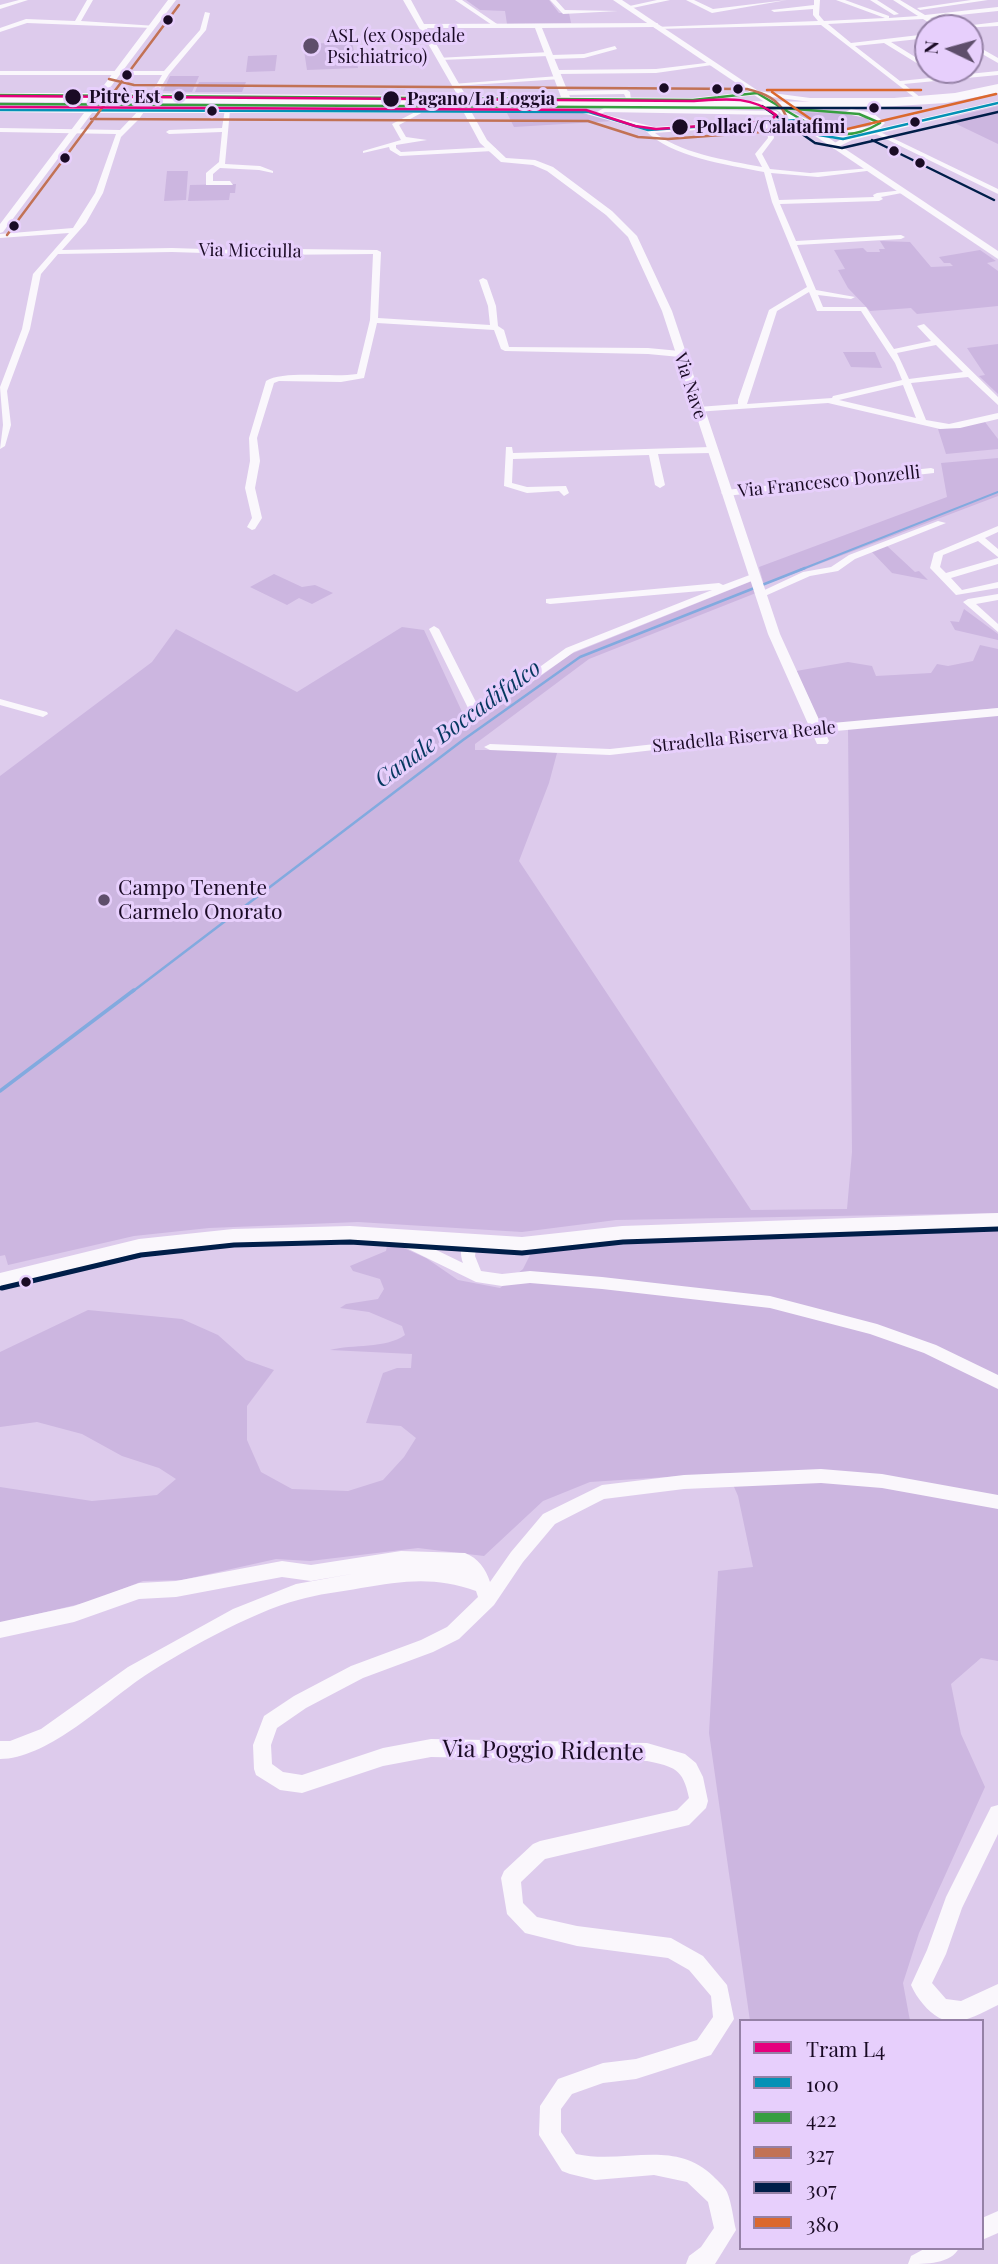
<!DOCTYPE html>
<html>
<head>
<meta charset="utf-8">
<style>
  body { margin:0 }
  #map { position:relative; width:998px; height:2264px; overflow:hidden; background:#ddcbec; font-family:"Playfair Display",serif }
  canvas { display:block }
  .legend { position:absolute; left:739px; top:2019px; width:245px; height:231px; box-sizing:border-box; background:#e7cffc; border:2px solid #9581a6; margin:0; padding:9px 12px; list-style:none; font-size:21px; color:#1a0b25 }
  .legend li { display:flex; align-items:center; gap:14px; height:35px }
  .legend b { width:35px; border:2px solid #9581a6 }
  .north { position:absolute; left:914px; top:14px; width:70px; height:70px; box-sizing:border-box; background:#e7cffc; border:2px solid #9581a6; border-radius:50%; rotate:275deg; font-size:19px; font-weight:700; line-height:28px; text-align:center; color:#1a0b25 }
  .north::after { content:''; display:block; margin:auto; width:24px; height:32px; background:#5e4e6b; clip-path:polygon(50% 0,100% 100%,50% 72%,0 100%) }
</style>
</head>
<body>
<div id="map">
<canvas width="998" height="2264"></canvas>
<ul class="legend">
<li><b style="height:9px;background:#e5007d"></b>Tram L4</li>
<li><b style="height:9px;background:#0491b5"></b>100</li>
<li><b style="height:9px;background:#379e40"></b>422</li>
<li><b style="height:9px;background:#c27255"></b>327</li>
<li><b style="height:9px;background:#001e49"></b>307</li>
<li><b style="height:9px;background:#db682e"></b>380</li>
</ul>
<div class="north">N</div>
</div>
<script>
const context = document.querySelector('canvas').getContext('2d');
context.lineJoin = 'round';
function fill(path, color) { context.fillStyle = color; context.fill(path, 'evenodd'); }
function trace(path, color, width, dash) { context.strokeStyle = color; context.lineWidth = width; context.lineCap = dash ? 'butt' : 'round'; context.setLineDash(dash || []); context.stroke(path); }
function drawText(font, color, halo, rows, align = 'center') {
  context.font = font + ' "Playfair Display",serif'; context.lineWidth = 6; context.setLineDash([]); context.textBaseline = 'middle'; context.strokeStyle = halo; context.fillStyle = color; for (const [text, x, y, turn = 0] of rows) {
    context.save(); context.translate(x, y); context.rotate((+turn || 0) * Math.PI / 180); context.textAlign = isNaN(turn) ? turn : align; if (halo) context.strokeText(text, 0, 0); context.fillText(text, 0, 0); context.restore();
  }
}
const green = new Path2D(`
  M466,0H549L559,13H569L571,23L507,24L505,11L480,10Z
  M352,42L358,68L307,70L303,44Z
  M277,55L275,71L246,72L248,56Z
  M170,76H199L192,92L163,91Z
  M199,82H246L242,92H195Z
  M998,106V144L946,119Z
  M794,112L860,114L874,122L871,127L836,134Z
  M507,113H588L613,121L514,127Z
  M167,171H188L186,200L164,201Z
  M236,184L235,193H230L229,200L188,201L190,185Z
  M880,241L910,242L931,267L953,266L950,263H944L939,257L980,250L996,261L987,263L998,271V306L917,314L911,308L870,311L848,288L838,270L845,269L834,250L863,248L867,252H880L879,249H885Z
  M998,344V394L979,376L985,375L967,348Z
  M843,352H875L882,368L851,367Z
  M985,422L998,439V449L946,454L938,429Z
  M998,458V496L764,585L759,567L947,497L941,463Z
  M886,545L915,572L919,571L928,580L892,573L871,551Z
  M274,574L302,587L315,585L333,593L312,604L299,598L287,605L250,587Z
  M752,581L756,593L589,659L475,744V750H527L557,753L549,783L519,861L751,1210L847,1209L852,1152L848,729L998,715V1213L616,1220L522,1232L358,1222L209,1228L134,1236L8,1265L5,1255L0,1256V776L152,662L176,629L297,692L402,627L424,630L464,716L475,724L571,654Z
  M964,609L998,634V640L955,630L950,621L959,622Z
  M980,645L998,649V708L821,725L796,671L848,662L872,666L876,676L931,673L937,664L948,666L973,661Z
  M998,1228V1661L981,1658L951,1684L961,1734L985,1787L919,1933L903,1983L910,2021H750L709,1733L718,1571L753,1567L738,1496L728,1473L590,1482L543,1501L484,1556L418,1548L310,1561L276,1559L182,1580L143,1581L92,1601L0,1623V1487L92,1501L157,1495L176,1479L159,1468L122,1456L82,1434L37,1422L0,1427V1352L88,1310L182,1319L218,1335L246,1360L274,1370L247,1406V1440L261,1472L292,1489L348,1491L383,1480L404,1457L416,1438L401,1426L366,1423L383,1373L397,1368H411L412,1354L330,1350C353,1344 385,1349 405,1335L402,1326L369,1312L340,1308L346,1304L378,1299L384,1289L380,1279L353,1271L350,1266L386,1251L388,1241L426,1258L458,1280L500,1288L523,1269L533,1249L673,1237Z`);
const streamFar2 = new Path2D(`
  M800,570L998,492`);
const streamFar1 = new Path2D(`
  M132,992L463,740L580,657L805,568`);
const stream = new Path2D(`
  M0,1091L134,990`);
const minor = new Path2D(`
  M19,0H28L0,9V5Z
  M87,0H93L81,21L156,26L153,28L27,23L0,32V28L26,19L75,21Z
  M455,0H462L500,26L495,27Z
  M550,0H556L565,10L618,11L563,14Z
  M657,0H670L628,9L625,7Z
  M686,0H694L713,9L787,0L712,13Z
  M814,0H820L819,15L824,21L885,18L836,0H845L889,16V18L918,16L893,0H900L925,15L998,7V11L930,18L945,28H938L923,19L828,24L851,43L928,34V38L891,42L928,65V70L884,43L855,46L900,81L998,71V75L904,84L921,98L919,101L821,25L657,29L654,27L818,21L813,15V9L774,12L771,10L814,5Z
  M870,0H877L899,14L894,15Z
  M971,0H988L920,10L917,8Z
  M205,12L210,13L206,30L169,74L156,95L151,94L162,75H0V71H164L200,30Z
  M998,22V26L961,28L964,26Z
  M970,42L998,58V63L970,47Z
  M924,45H928V52L921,47Z
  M615,46L617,49L584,58L551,59L549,56L440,60L437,58L550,52L552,55L584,54Z
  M714,62L712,65L656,73L557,74L554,72L557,70L656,69Z
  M970,63L973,64V66L970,67Z
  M559,76L561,79L455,86L452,84Z
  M627,90L630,92L631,100H627L624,94L565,95L562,93L565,91Z
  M141,108L146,109L139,119L121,137L103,193L86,223L62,250L172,248L267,251L293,249L377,250L381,252L378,318L490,325L488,306L479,280L483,278L487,280L496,306L498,326L504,330L509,347L648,348L680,351L684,354L680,357L648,354L505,351L501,349L494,330L377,323L364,378L341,382L279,381L274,383L257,438L260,461L255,488L262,518L255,529L252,530L247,527L252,518L245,488L250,461L249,438L266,381C283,370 334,378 357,374L370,320L373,254L267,255L172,252L58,254L41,274L30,329L7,391L11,425L5,446L0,449L3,425L0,387L22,329L33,274L69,233L0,238V234L73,228L95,193L116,134L0,132V128L120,130Z
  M423,108L425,111L399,125L406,137L427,140L396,145V148L401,152L493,147L496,149L493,151L400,156L390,150L389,147L363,153V151L401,140L392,124Z
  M604,108L776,111L779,113L776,115L605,112L598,115L595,113Z
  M225,109L230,110L225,164L260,166L273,171V173L259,170L220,168L213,174V181H230L233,185H206V173L219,162L222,132L169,134L166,132L169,130L222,128Z
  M768,120L771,122L774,138L762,154L770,169L810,173L871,168L875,170L818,177L771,173L779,200L874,197L873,195L877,193L903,190L907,192L881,197L883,199L879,201L780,204L796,241L901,235L905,237L901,239L797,245L816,290L855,297L851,299L818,295L823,307H866L894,349L931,341L917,326L924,324L998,397V405L968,377L911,383L926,420L949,424L998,413V419L960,428L940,429L828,403L695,412L694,410L698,407L738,404V400L769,310L807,287L772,202L764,172C728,165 670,157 645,130L650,129C679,154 726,160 762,167L755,154L768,138L765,122ZM809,292L817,311H861L895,363L902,380L833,396L832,398L747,404L777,311ZM936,345L963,372L909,379L897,353ZM903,385L916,418L839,400Z
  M874,131H878L998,189V194L874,133Z
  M506,447H512L513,453L711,447L716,450L711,453L658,454L665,485L660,488L655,485L649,455L513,459L512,483L527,487L566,486L569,493L564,496L559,491L527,493L504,486Z
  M931,468L934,469V473L726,496L721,493L726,490Z
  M938,521L946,523L855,559L838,571L810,576L765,596L756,594L803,572L831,567L849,555Z
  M998,526V532L985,538L998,549V557L978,541L943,555L940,567L946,573L998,558V564L951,578L962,590L998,582V588L956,595L930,568L934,553Z
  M755,573L760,576L759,578L574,652L480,718L469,710L429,629L434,626L439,629L480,710L566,648L712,590L550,604L546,603V599L719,583L723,585Z
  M998,594V600L976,604L998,624V632L963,602L968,599Z
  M0,699L47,712L48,714L43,717L0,705Z
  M817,726L823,729L821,731L610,755L490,750L484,747L490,744L610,749Z
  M395,1230L463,1263C460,1255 460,1245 465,1237H475L477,1241L475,1256L481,1271L502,1274L530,1271L602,1277L770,1296L877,1324L936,1345L998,1375V1389L924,1353L870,1334L770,1308L602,1289L530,1283L502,1286L476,1282L390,1240L388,1236L390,1232Z
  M821,1469L882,1474L998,1495V1509L882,1488L821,1483L684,1489L604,1499L555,1524L523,1562L494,1605L459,1639L433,1652L363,1678L306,1708L277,1728L271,1745L272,1764L283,1772L302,1775L383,1748L431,1739L647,1743L685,1754L696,1763L703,1777L708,1801L706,1808L689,1825L545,1859L521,1882L523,1903L537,1917L577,1926L671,1938L703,1956L727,1985L734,2019L711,2055L636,2079L603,2083L572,2094L561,2109V2132L576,2154C624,2165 673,2138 713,2176C718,2181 724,2186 727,2192C732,2204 733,2218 736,2230L715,2264H686L689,2256L701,2247L714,2228L708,2202L687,2182L654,2175L595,2180L570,2174L562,2171L539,2135L540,2106L558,2079L603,2063L636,2059L697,2040L713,2017L711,1996L689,1970L668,1958L577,1946L525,1933L507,1914L501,1878L504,1871L533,1844L540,1841L677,1810L689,1798C683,1768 674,1767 647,1761L431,1757L383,1766L302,1793L280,1790L256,1775L254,1769L253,1745L264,1716L294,1696L351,1666L421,1640L447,1627L478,1597L476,1591C434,1576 403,1581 361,1588C340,1592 318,1594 298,1600C252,1612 176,1654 137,1681C101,1707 45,1759 0,1759V1741H10L41,1729L128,1667L233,1609L296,1584L357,1573L311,1581L282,1577L176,1597L139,1599L74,1622L0,1638V1622L74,1606L139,1583L176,1581L282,1561L311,1565L401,1551L465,1553C478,1558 486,1569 490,1582L511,1552L543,1514L602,1485L684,1475Z
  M998,1805V1834L962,1908L946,1954L932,1983L946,1999L961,2001L998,1984V2005C969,2019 948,2034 923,2004C918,1998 914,1992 911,1985L927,1950L946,1897L991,1807Z
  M998,2211V2233L982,2240V2218Z
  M926,2248H959C951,2264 926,2264 908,2264L911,2256Z`);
const tertiary = new Path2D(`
  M168,0H176L106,93L458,96L403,0H411L424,24L658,23L655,27L542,28L570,97L693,98L757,91L810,98H894L955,93L998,84V88L955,97L894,102H810L757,95L693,102L103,98L96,108L583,109L654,127L801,118L798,123L654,133L583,113H472L487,140L506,158L535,160L553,167L612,211L637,236L672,311L780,634L821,724L998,708V716L825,732L829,741L827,744H817L768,634L662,311L628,237L606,215L547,171L533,165L501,162L480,143L464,113H92L3,232L0,233V224L84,113L0,112V108H87L94,98L0,97V93H98ZM427,28H535L561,97L466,96Z
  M998,101V105L852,140L834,149L830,146L846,136Z
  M998,1213V1227L622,1240L522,1251L350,1240L233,1243L139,1253L0,1287V1273L139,1239L233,1229L350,1226L522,1237L622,1226Z`);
const secondary = new Path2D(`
  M613,0H622L998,251V259Z`);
const primary = new Path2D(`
  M998,87V93L946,103L863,108L0,102V96L863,102L946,97Z
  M785,109L834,132L870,126L873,123L866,118L847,114L846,112L851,109L873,113L885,123L877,131L833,139L781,114L780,112Z`);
const bus1 = new Path2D(`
  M0,110L589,112L648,130L798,120L819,135L843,139L998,103`);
const bus2 = new Path2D(`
  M0,95L693,100L757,93L782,108
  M0,104L782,108
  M782,108L859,114L880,123C840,147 818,129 782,108Z`);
const bus3 = new Path2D(`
  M91,119L588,121L638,137L668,139L761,132L777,127L786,116C779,99 764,93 747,89L134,85L109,79
  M7,235L179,5`);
const bus4Far1 = new Path2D(`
  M762,106L815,143L842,148L998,112
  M767,108H921
  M872,140L994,200`);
const bus4 = new Path2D(`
  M2,1288L141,1255L234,1245L350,1242L522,1253L623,1242L998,1229`);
const bus5 = new Path2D(`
  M767,90H921
  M772,92L822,127L843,130L996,94`);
const tram1 = new Path2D(`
  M0,96L694,101C724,99 751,95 776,115L771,120L762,122L656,129L635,126L586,110L0,107`);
const markers = [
  [168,20,6,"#1a0b25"],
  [311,46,9,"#5e4e6b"],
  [127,75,6,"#1a0b25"],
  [664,88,6,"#1a0b25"],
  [717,89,6,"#1a0b25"],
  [738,89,6,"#1a0b25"],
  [179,96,6,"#1a0b25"],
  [73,97,9,"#1a0b25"],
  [391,99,9,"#1a0b25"],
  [874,108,6,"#1a0b25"],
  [212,111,6,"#1a0b25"],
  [915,122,6,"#1a0b25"],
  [680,127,9,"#1a0b25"],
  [894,151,6,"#1a0b25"],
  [65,158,6,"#1a0b25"],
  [920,163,6,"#1a0b25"],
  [14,226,6,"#1a0b25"],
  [104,900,7,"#5e4e6b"],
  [26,1282,6,"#1a0b25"]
];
const farPoinames = [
  ["ASL (ex Ospedale",327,36],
  ["Psichiatrico)",327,57]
];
const farStopnames = [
  ["Pitrè Est",89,97],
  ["Pagano/La Loggia",407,99],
  ["Pollaci/Calatafimi",696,127]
];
const farStreetnames = [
  ["Via Micciulla",250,251,1],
  ["Via Nave",690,386,72],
  ["Via Francesco Donzelli",829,482,-6],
  ["Stradella Riserva Reale",744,737,-6]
];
const poiNames = [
  ["Campo Tenente",118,888],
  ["Carmelo Onorato",118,912]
];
const waterNames = [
  ["Canale Boccadifalco",458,724,-36]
];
const nearStreetnames = [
  ["Via Poggio Ridente",543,1751,1]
];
fill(green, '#ccb6e0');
trace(streamFar2, '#82aadf', 2);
trace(streamFar1, '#82aadf', 2.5);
trace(stream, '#82aadf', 3.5);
fill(minor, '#faf7fc');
fill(tertiary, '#faf7fc');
fill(secondary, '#faf7fc');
fill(primary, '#faf7fc');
trace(bus1, '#0491b5', 2.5);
trace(bus2, '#379e40', 2.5);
trace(bus3, '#c27255', 2.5);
trace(bus4Far1, '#001e49', 2.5);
trace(bus4, '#001e49', 5);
trace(bus5, '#db682e', 2.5);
trace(tram1, '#e5007d', 2.5);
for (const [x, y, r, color] of markers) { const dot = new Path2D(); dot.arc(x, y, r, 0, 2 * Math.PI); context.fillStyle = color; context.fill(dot); trace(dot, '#e7cffc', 2.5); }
drawText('18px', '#1a0b25', '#e7cffc', farPoinames, 'left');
drawText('bold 18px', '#1a0b25', '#e7cffc', farStopnames, 'left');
drawText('18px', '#1a0b25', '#e7cffc', farStreetnames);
drawText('21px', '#1a0b25', '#e7cffc', poiNames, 'left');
drawText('italic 23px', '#05375f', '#e7cffc', waterNames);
drawText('24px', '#1a0b25', '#e7cffc', nearStreetnames);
</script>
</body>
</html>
